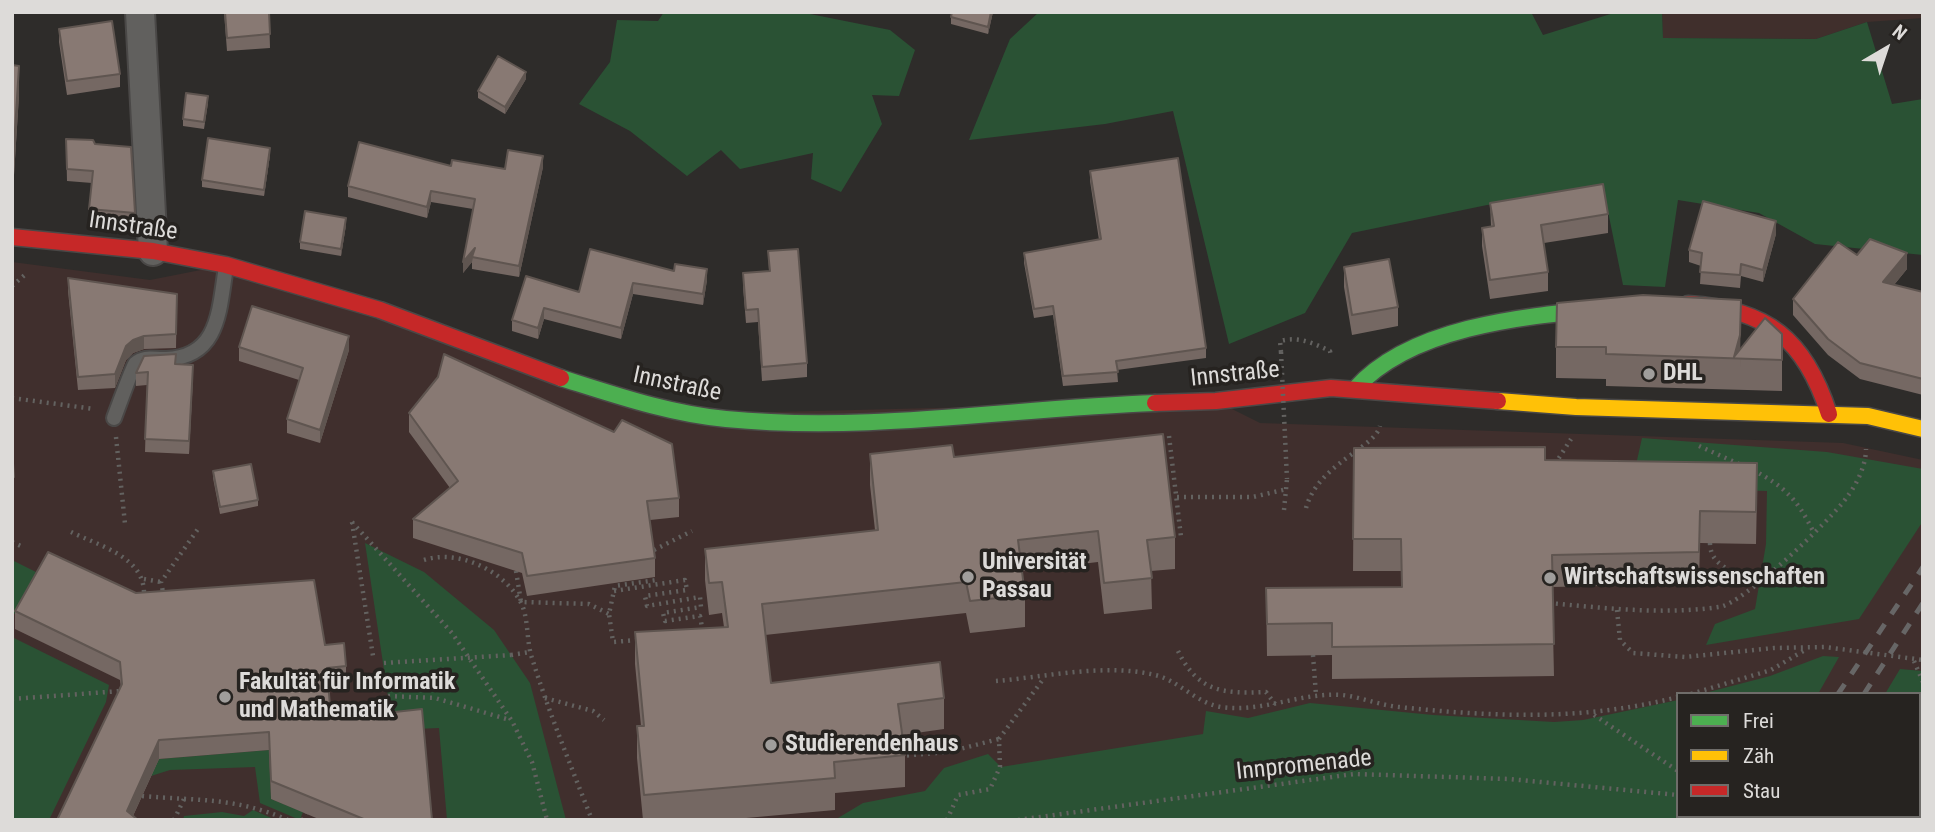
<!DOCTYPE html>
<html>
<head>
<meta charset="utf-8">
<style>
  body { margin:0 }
  #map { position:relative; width:1935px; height:832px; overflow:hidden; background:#2e2c2a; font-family:"Roboto Condensed",sans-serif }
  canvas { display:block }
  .frame { position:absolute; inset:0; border:14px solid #dddbd9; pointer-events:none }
  .legend { position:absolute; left:1676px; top:692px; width:245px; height:126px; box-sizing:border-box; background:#262320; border:2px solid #6f6d6a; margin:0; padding:9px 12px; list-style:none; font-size:21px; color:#dddbd9 }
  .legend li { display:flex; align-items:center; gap:14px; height:35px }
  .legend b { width:35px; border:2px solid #6f6d6a }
  .north { position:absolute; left:1851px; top:14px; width:70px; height:70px; -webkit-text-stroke:5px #262320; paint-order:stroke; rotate:39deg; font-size:19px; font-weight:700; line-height:28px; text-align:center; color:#dddbd9 }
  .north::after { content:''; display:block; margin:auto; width:24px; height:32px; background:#dddbd9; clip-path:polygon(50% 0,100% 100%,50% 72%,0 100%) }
</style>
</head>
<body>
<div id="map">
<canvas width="1935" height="832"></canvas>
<div class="frame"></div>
<ul class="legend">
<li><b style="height:9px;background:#4caf50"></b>Frei</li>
<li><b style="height:9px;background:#ffc107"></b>Zäh</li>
<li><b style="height:9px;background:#c62828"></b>Stau</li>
</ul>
<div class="north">N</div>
</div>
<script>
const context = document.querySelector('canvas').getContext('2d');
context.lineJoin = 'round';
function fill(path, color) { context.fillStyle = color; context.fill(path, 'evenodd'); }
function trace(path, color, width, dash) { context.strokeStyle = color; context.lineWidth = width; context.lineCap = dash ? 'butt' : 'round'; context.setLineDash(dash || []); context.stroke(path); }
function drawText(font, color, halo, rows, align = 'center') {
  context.font = font + ' "Roboto Condensed",sans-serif'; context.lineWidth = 7; context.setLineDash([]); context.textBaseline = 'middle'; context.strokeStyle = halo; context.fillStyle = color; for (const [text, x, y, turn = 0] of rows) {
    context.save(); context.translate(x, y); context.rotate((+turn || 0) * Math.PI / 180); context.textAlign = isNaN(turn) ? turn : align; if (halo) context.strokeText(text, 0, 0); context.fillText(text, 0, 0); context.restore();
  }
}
const industrial = new Path2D(`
  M1662,12H1923V18L1867,22L1816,39L1663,38Z`);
const education = new Path2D(`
  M12,262L150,280L226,265L693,414L1216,401L1260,423L1843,443L1923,460V820L1858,816H1919V694H1678V788L1018,820H12Z`);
const green = new Path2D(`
  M664,12H800L890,30L915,50L899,96L872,95L882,124L841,192L811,179L813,153L740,169L721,150L687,176L630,131L579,104L610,62L617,20L658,21Z
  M1039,12H1531L1543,35L1617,12H1662L1663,38L1816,39L1867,22L1892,104L1923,99V255L1815,244L1759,213L1678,200L1665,287L1623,285L1604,192L1487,205L1352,233L1305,313L1229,344L1173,111L1105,124L969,140L1010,39Z
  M1642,438L1827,452L1923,469V521L1859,619L1706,645L1715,624L1755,609L1766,544L1767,491L1631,487Z
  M365,543L424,572L494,630L530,683L566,820H447L439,728L393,730Z
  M12,560L38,573L12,618Z
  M12,637L109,685L106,702L49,820H12Z
  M1823,656L1839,657L1818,694H1701L1770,676Z
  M1900,669L1923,671V820L1876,816H1919V694H1885Z
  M1678,700V816H1749L1747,820H822L838,818L863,803L925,791L944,768L988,754L1001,767L1203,734L1206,711L1248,718L1310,703L1433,715L1554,722L1583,720Z
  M269,750L271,799L303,812L300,820L260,803L255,767L170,770L151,776L159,759Z
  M253,810L276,820H183L184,816L222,812L244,816Z`);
const path = new Path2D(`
  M12,286L27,273
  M1281,352L1280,341C1298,336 1313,343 1330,351L1331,356
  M12,398L94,409
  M1169,436L1181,537
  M116,437L125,524
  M1699,446L1739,464
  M1555,464L1571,439
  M1753,470C1785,487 1797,499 1813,531
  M1177,497H1253L1287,489
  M1306,508C1318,464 1375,448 1380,426
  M1284,510L1287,479
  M352,522L452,633L512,721L532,762L547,820
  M352,522L373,656
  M71,532C100,546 144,557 144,593
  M12,542L23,547
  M1710,543C1710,569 1740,573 1760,582
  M654,550L692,531
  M424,560C458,549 503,570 520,601C529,616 526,641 532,658C549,713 571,766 592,820
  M516,571L521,602L589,604L609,614
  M144,579L161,582
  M614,591L685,580L687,590L645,596L647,606L700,597L701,607L663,613L665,621L700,616L703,633
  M164,597L161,582L200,526
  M1549,603C1604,608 1663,615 1719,607C1742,605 1832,519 1847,497C1857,484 1866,465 1866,449
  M1617,610L1620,640L1633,653L1685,657L1774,648L1825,647L1923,660
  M637,640L613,642L609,614L615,586L657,580
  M1178,651C1198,692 1223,694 1266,692L1275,704
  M511,655L530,652
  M1313,655L1316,695
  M1914,661L1923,682
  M996,681C1046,677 1105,663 1155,675C1178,680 1196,703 1221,707C1263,713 1300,692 1342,695C1361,697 1379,705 1399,707C1493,717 1585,721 1678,697
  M1691,694L1771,670L1805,650
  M388,696L435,698L510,720
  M545,698L593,711L604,720
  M12,699L121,691
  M1594,715L1678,771
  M900,756L948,752L999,739
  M142,796C198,801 235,797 288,820
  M1820,816L1839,820
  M174,820L184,799
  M303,820L306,813
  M947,820L958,795L990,789L1000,767L999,739L1044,678
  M1018,820L1354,774L1509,779L1678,795`);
const lane = new Path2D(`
  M114,418C117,410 133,366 135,364C145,355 155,360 166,359C220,357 219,309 226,267`);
const street = new Path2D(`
  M140,12L153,251`);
const fast = new Path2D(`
  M561,378C615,395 670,414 726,419C869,433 1013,408 1155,403
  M1355,389C1412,325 1529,316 1610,308`);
const slow = new Path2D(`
  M1498,401L1576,407L1868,416L1923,429`);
const jam = new Path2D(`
  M12,237L153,251L226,265L380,310L561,378
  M1688,304C1767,309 1805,339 1829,414
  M1155,403L1216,401L1331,388L1498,401`);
const rail = new Path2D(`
  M1838,694L1923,567
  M1864,694L1923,603
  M1758,820L1760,816
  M1784,820L1786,816`);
const pathBridge = new Path2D(`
  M1281,352L1287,479
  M384,663L511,655`);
const wall = new Path2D(`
  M224,12H269L270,48L227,51Z
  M993,12L988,34L951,24V17Z
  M59,29L120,74V87L67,95L59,42Z
  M12,65L19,95L14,175H12Z
  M526,79L505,114L478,98V91Z
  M208,103L204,129L183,126V119Z
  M66,139L135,213V225L89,221L92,183L67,181Z
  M270,155L264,196L202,187V180Z
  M451,166L505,169L543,167L519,277L472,269V262L463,273L473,209L431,202L427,218L348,197V186Z
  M1090,171L1206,348V358L1117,370L1118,382L1063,386L1053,315L1034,318L1024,263V253L1099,240L1090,181Z
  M1490,203L1608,214V233L1544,243L1548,272V291L1490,299L1482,246V228L1491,226Z
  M346,225L341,256L300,249V242Z
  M1776,234L1763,282L1741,276L1740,288L1700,284L1701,266L1689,262V250Z
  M590,249L707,280L703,305L633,294L621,339L544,319L538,339L512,331V320L579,292Z
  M768,251L807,363V377L762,381L758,322L746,323L743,287V273L769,271Z
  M1857,255L1907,269L1894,285L1923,292V395L1860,379L1828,355L1793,315V299Z
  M1344,267L1398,307V326L1352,335L1344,287Z
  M68,278L177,294L176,348L144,349L133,353L126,360L115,388L78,390L68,291Z
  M1782,334V391L1606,386V379L1556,378V347L1740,349Z
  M239,347L349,350L320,443L287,433V419L299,380L239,361Z
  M176,364L193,378L189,454L145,452L147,385L136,386V373Z
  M409,413L679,498V517L650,520L655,558V577L527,596L522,573L413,538V519L450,488L409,432Z
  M1354,448L1545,460L1757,495L1756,544L1700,543L1699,584L1552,587L1554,676L1332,679V655L1267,656L1266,588L1401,587V571H1353Z
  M12,450L14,477V501H12Z
  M870,454L954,457L1175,537V569L1151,571L1152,609L1104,614L1098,562L1022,571L1025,595V627L970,633L966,613L765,635L771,683L944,698V729L902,735L905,755V787L835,793V810L724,820H643L637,758V726H641L635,664V632L724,627L722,613L709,615L705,580V549L875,530L870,485Z
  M213,471L258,500V506L220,514L213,478Z
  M136,593L325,645L346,666V685L328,686L331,719L432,820H321L271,799L269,750L159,759L133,816L57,820L121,688L120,680L15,629V611Z`);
const shadedWall = new Path2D(`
  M991,12H993L988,34V27Z
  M19,66V95L14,175V146Z
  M526,72V79L505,114V107Z
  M270,148V155L264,196V190Z
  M543,156V167L519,277V266Z
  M431,191V202L427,218V207Z
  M346,218V225L341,256V249Z
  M1776,221V234L1763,282V270Z
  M475,248L472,262L463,273V262Z
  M1907,253V269L1883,298V282Z
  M707,269V280L703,305V294Z
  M633,283V294L621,339V328Z
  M1741,300L1740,367V358H1734Z
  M544,308V319L538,339V328Z
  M144,336V349L133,353L126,360L115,388V374L126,346L133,340Z
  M349,336V350L320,443V430Z
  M193,365V378L189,454V441Z
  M159,740V759L131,820L127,811Z`);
const building = new Path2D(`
  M225,12H269L270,34L227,38Z
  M952,12H991L988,27L951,17Z
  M112,21L120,74L67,81L59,29Z
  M498,56L526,72L505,107L478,91Z
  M12,65L19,66L14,146H12Z
  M186,93L208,96L204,122L183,119Z
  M208,138L270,148L264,190L202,180Z
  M66,139L93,140L95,144L131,147L135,213L89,209L93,171L67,169Z
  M359,142L451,166L452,160L505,169L508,150L543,156L519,266L472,257L475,248L463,262L475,199L431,191L427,207L348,186Z
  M1178,158L1206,348L1116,361L1118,372L1063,376L1053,306L1034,309L1024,253L1101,239L1090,171Z
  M1603,184L1608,214L1541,225L1548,272L1490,280L1482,228L1494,226L1490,203Z
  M1703,201L1776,221L1763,270L1741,264L1740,275L1700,272L1702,253L1689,250Z
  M305,211L346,218L341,249L300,242Z
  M1870,239L1907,253L1883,282L1923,292V379L1860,363L1828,339L1793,299L1838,242L1857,255Z
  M590,249L674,271L675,264L707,269L703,294L633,283L621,328L544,308L538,328L512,320L526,276L579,292Z
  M798,249L807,363L762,367L758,309L746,310L743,273L770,271L768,251Z
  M1389,259L1398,307L1352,315L1344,267Z
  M68,278L177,294L176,334L144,336L133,340L126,346L115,374L78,377Z
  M1643,295L1741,300L1740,335L1734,357L1765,318L1782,334V360L1606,354V347H1556L1557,303Z
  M252,306L349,336L320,430L287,419L303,368L239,347Z
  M176,354L175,364L193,365L189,441L145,439L148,372L136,373L144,356Z
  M444,354L614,432L622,420L672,444L679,498L647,501L655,558L527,576L522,553L413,519L458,481L409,413L438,377Z
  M1163,434L1175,537L1147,540L1152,578L1104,583L1098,531L1018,540L1025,595L970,601L966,582L762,604L771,683L940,662L944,698L898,704L905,755L834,762L835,778L644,795L637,726H644L635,632L728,627L722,582L709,583L705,549L878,530L870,454L952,445L954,457Z
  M1545,447V460L1757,463L1756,512L1700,511L1699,552L1552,555L1554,644L1332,647V623L1267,624L1266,588L1402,587L1401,539H1353L1354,448Z
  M12,450L14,477H12Z
  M251,464L258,500L220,507L213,471Z
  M48,552L136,593L314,580L325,645L344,643L346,666L327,668L331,719L422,709L432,820H366L271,781L269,732L159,740L127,811L138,820H57L122,684L120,662L15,611Z`);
const markers = [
  [1649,374,7,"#a09e9c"],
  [968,577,7,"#a09e9c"],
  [1550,578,7,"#a09e9c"],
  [225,697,7,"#a09e9c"],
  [771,745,7,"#a09e9c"]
];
const streetNames = [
  ["Innstraße",133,227,8],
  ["Innstraße",1235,375,-6],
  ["Innstraße",677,385,12],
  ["Innpromenade",1304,766,-6]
];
const poiNames = [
  ["DHL",1663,374],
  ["Universität",982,563],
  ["Passau",982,591],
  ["Wirtschaftswissenschaften",1564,578],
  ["Fakultät für Informatik",239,683],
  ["und Mathematik",239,711],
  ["Studierendenhaus",785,745]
];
fill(industrial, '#402f2c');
fill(education, '#402f2d');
fill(green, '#2a5234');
trace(lane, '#4a4847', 18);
trace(street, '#4a4847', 32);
trace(fast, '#4a4847', 19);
trace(slow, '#4a4847', 19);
trace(jam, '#4a4847', 19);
trace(path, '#636260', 4.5, [2, 5]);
trace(lane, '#61605e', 14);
trace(street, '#61605e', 28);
trace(fast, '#4caf50', 16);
trace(slow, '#ffc107', 16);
trace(jam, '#c62828', 16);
trace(rail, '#676666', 5, [12, 12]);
trace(pathBridge, '#636260', 4.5, [2, 5]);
fill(wall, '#756863');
fill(shadedWall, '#5f5550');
fill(building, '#887973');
trace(building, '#5f5550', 2);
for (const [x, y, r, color] of markers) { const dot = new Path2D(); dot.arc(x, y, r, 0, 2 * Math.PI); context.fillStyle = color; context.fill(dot); trace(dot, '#262320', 2.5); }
drawText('24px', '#dddbd9', '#262320', streetNames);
drawText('bold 24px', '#dddbd9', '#262320', poiNames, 'left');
</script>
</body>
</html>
